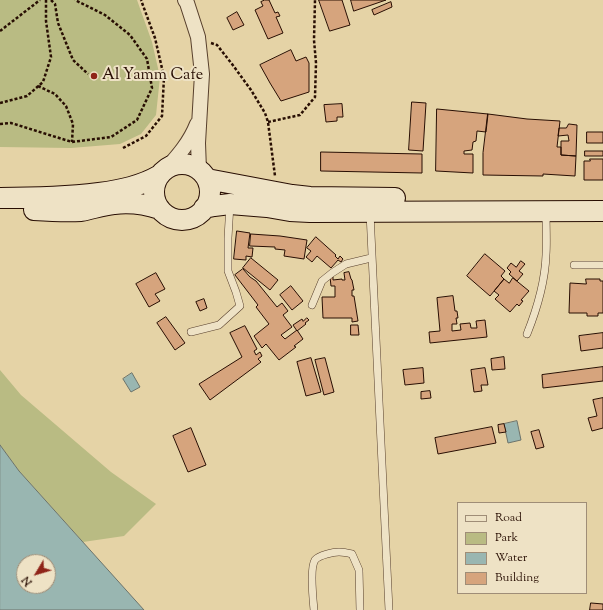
<!DOCTYPE html>
<html>
<head>
<meta charset="utf-8">
<style>
  body { margin:0 }
  #map { position:relative; width:603px; height:610px; overflow:hidden; background:#e5d3a6; font-family:"Sorts Mill Goudy",serif }
  canvas { display:block }
  .legend { position:absolute; left:457px; top:502px; width:130px; height:92px; box-sizing:border-box; background:#eee2c5; border:1px solid #9f8d77; margin:0; padding:5px 7px; list-style:none; font-size:12px; color:#280e03 }
  .legend li { display:flex; align-items:center; gap:8px; height:20px }
  .legend b { width:20px; border:1px solid #9f8d77 }
  .north { position:absolute; left:16px; top:554px; width:40px; height:40px; box-sizing:border-box; background:#eee2c5; border:1px solid #9f8d77; border-radius:50%; rotate:232deg; font-size:11px; font-weight:700; line-height:16px; text-align:center; color:#280e03 }
  .north::after { content:''; display:block; margin:auto; width:14px; height:18px; background:#8f2418; clip-path:polygon(50% 0,100% 100%,50% 72%,0 100%) }
</style>
</head>
<body>
<div id="map">
<canvas width="603" height="610"></canvas>
<ul class="legend">
<li><b style="height:5px;background:#eee2c5"></b>Road</li>
<li><b style="height:11px;background:#b9bb83"></b>Park</li>
<li><b style="height:11px;background:#99b6b1"></b>Water</li>
<li><b style="height:11px;background:#d6a47d"></b>Building</li>
</ul>
<div class="north">N</div>
</div>
<script>
const context = document.querySelector('canvas').getContext('2d');
context.lineJoin = 'round';
function fill(path, color) { context.fillStyle = color; context.fill(path, 'evenodd'); }
function trace(path, color, width, dash) { context.strokeStyle = color; context.lineWidth = width; context.lineCap = dash ? 'butt' : 'round'; context.setLineDash(dash || []); context.stroke(path); }
function drawText(font, color, halo, rows, align = 'center') {
  context.font = font + ' "Sorts Mill Goudy",serif'; context.lineWidth = 4; context.setLineDash([]); context.textBaseline = 'middle'; context.strokeStyle = halo; context.fillStyle = color; for (const [text, x, y, turn = 0] of rows) {
    context.save(); context.translate(x, y); context.rotate((+turn || 0) * Math.PI / 180); context.textAlign = isNaN(turn) ? turn : align; if (halo) context.strokeText(text, 0, 0); context.fillText(text, 0, 0); context.restore();
  }
}
const green = new Path2D(`
  M0,0H137L152,42L160,77L156,115L141,134L120,144L71,148L0,147Z
  M0,370L21,395L111,472L156,504L124,536L83,542L19,471L0,445Z`);
const water = new Path2D(`
  M132,373L140,387L131,392L123,379Z
  M517,421L521,440L508,443L504,424Z
  M0,445L19,471L144,610H0ZM24,562H48V586H24Z`);
const building = new Path2D(`
  M265,0H269L275,13L278,12L280,16L276,17L283,33L268,39L255,10L263,6L261,2Z
  M319,0H342L350,25L330,31Z
  M351,0H386L354,11Z
  M391,2L392,7L374,15L372,10Z
  M237,12L244,25L233,30L227,18Z
  M291,50L296,61L306,57L309,63V92L281,101L270,83L260,65Z
  M412,102L426,103L423,151L409,150Z
  M342,104L343,117H337V121L326,122L324,105Z
  M437,109L488,114L486,132L477,131L476,141L473,142L472,150L464,151V154H473V173L436,171Z
  M488,114L527,119L560,121L557,147H561V155L576,156L575,176L543,174V176L483,175V153Z
  M569,124L577,125L576,156L561,155V141H569L568,135L558,136L559,128H566Z
  M587,132H603V143H587Z
  M585,151H603V156H585Z
  M321,152L422,154V173L321,171Z
  M590,159H603V180H584V161H590Z
  M237,231L250,233L248,248H253L252,257L246,256V260L234,259Z
  M251,234L280,236L307,240L304,259L284,256L285,250L275,249V247L250,246Z
  M316,237L336,255L335,256L338,259L340,256L343,259L341,262L338,260L331,268L317,256L312,262L306,257L311,251L307,248Z
  M485,254L505,271L501,276L504,279L490,296L467,276Z
  M251,258L278,280L270,290L243,268Z
  M521,261L525,264L519,271L523,274L517,281L509,274L511,272L507,268L511,263L516,267Z
  M243,269L250,277L256,281L277,307L282,303L288,311L283,315L292,327L281,335L285,339L297,330L303,339L294,346L296,347L279,360L266,344L262,348L254,336L269,324L256,307L258,305L235,275Z
  M349,272L351,279L352,280L354,290H352V296H354L358,321L352,322V318H323L322,297H335V286H331L330,277H333V280L342,279V280H345L344,273Z
  M156,273L165,289L155,294L160,301L149,307L136,284Z
  M513,278L529,291L521,300L523,301L519,306L517,304L510,312L495,299L499,295L494,291L504,279L509,283Z
  M586,279H600V281H603V313H598V316H587V313H569L570,283L586,284Z
  M291,286L303,301L292,310L280,295Z
  M453,296L455,311H457L458,318H456L457,324H452V331L461,330L460,324L470,323L471,328H477L476,321L485,320L487,337L430,343L429,332L440,331L437,298Z
  M204,299L207,308L200,311L196,302Z
  M166,317L185,343L175,350L157,323Z
  M307,318L309,320L305,323L306,324L297,331L293,325L302,319L303,321Z
  M351,325H358L359,335H351Z
  M245,326L257,349L254,351L256,355L260,352L262,356L258,359L261,362L210,400L199,384L242,357L230,333Z
  M603,333V348L581,351L579,336Z
  M504,357L505,369L492,370L491,359Z
  M311,358L321,392L306,396L297,362Z
  M325,358L334,392L324,395L315,360Z
  M603,367V381L543,388L542,375Z
  M423,368L424,383L405,385L403,370Z
  M485,368L488,385H481L482,391L474,392L471,370Z
  M430,391L431,398L421,399V392Z
  M603,398V428L592,431L588,418L597,416L593,400Z
  M504,424L506,432L499,433L498,425Z
  M492,427L496,443L438,454L435,438Z
  M191,428L206,465L188,472L173,436Z
  M539,430L544,447L536,449L531,432Z
  M591,603L603,604V610H590Z`);
const path = new Path2D(`
  M51,0L55,4L58,23L73,60L88,74
  M0,31L40,0
  M211,43L217,45L232,64L251,90L265,113L268,122L275,176
  M38,86L55,94L66,106L73,124L72,142
  M0,103L27,96L43,82L51,57L46,21V0
  M268,122L300,115L315,97L316,63L314,40L315,0
  M0,124L11,123L72,142L111,137L137,120L152,88L147,59L130,35L105,15L75,0
  M123,148L146,136L162,116L164,77L155,38L141,0`);
const service = new Path2D(`
  M370,213L389,610
  M574,265H603
  M312,305L322,281L332,273L346,264L371,258
  M191,332L219,325L240,306L236,292L228,271V238L230,204
  M527,334C537,309 545,283 546,255C547,241 546,226 546,212
  M314,610C313,600 310,567 315,560C319,555 334,552 339,552C343,552 348,553 352,554L359,570L360,610`);
const minor = new Path2D(`
  M185,0L187,3L198,37L202,74L198,143L199,170
  M165,170C178,156 190,142 197,124`);
const secondary = new Path2D(`
  M154 192a28 28 0 1 1 56 0a28 28 0 1 1-56 0Z
  M207,179L292,195L310,197L395,198
  M0,198C33,198 66,197 99,193C121,190 141,186 160,175
  M204,208L214,206L230,204L267,207L290,211L310,212L603,211
  M34,210C49,211 65,212 81,211C92,209 103,205 114,204C130,202 145,204 160,209`);
const markers = [
  [94,76,4,"#8f2418"]
];
const poiNames = [
  ["Al Yamm Cafe",102,76]
];
fill(green, '#b9bb83');
fill(water, '#99b6b1');
trace(water, '#6c736b', 1);
fill(building, '#d6a47d');
trace(building, '#280e03', 1);
trace(service, '#573f2c', 8);
trace(minor, '#573f2c', 16);
trace(secondary, '#280e03', 22);
trace(path, '#280e03', 2.5, [3, 2]);
trace(service, '#eee2c5', 7);
trace(minor, '#eee2c5', 14);
trace(secondary, '#eee2c5', 20);
for (const [x, y, r, color] of markers) { const dot = new Path2D(); dot.arc(x, y, r, 0, 2 * Math.PI); context.fillStyle = color; context.fill(dot); trace(dot, '#eee2c5', 1.5); }
drawText('16px', '#280e03', '#eee2c5', poiNames, 'left');
</script>
</body>
</html>
